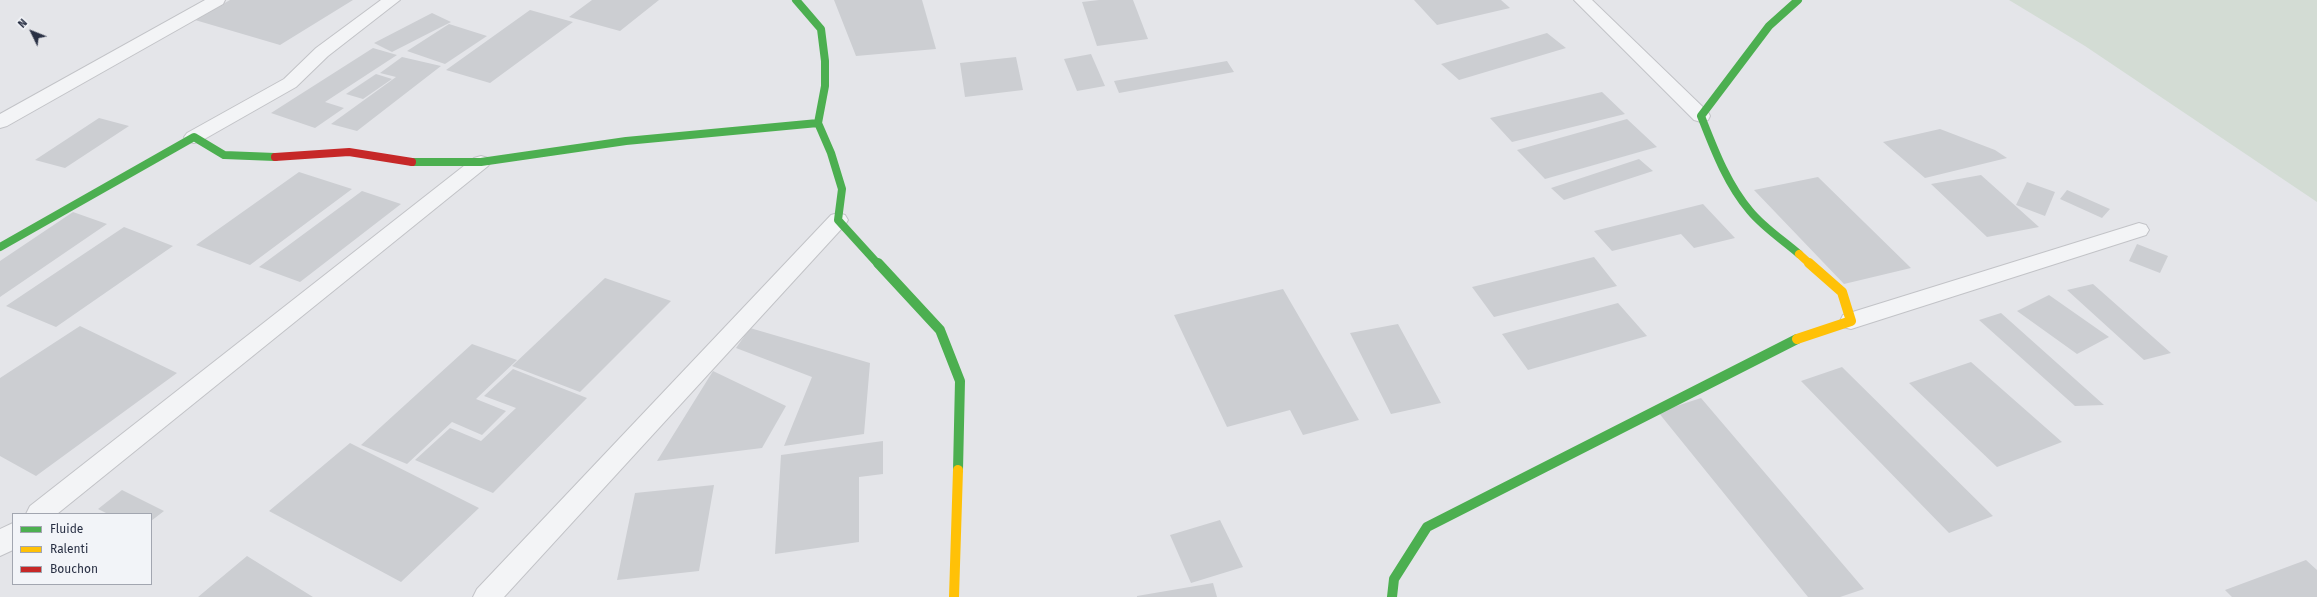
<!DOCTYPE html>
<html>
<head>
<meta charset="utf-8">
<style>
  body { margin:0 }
  #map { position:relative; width:2317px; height:597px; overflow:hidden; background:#e4e5e9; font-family:"Fira Sans",sans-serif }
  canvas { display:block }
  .legend { position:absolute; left:12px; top:513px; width:140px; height:72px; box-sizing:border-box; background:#f2f4f8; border:1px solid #a2a6b0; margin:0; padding:5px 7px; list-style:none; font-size:12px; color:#293044 }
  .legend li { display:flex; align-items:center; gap:8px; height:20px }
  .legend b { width:20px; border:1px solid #a2a6b0 }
  .north { position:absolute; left:12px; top:12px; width:40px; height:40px; -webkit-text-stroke:3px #f2f4f8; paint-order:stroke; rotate:313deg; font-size:11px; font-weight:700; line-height:16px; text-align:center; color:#293044 }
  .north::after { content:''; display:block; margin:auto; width:14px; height:18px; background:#293044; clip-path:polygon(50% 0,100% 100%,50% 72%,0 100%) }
</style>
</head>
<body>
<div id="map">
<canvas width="2317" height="597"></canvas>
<ul class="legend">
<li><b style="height:5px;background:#4caf50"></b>Fluide</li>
<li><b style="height:5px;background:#ffc107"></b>Ralenti</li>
<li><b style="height:5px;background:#c62828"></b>Bouchon</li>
</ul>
<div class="north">N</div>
</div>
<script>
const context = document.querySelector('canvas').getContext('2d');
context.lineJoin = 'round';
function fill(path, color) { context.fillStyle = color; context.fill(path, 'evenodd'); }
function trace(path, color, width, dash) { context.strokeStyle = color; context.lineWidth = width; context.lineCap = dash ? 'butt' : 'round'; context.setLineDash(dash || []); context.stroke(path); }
const green = new Path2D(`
  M2009,0H2317V202L2085,46Z`);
const building = new Path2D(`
  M230,0H353L280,45L195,20Z
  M592,0H659L620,31L569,17Z
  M834,0H922L936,49L856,56Z
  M1099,0H1133L1148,39L1097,46L1082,2Z
  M1414,0H1501L1510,8L1437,25Z
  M530,10L573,22L490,83L446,70Z
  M432,13L451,22L392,52L374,43Z
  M449,24L487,36L445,64L407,51Z
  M1547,33L1566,48L1459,80L1441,64Z
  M373,48L397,55L325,102L344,108L315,128L271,113Z
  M1091,54L1105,86L1077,91L1064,59Z
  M402,57L441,66L357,131L331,124L396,77L380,73Z
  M1016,57L1023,90L965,97L960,63Z
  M1227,61L1234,72L1119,93L1114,81Z
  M376,74L392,79L363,99L346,94Z
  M1602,92L1625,114L1512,142L1490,118Z
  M99,118L129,126L65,168L35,160Z
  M1627,119L1657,147L1545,179L1517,150Z
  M1940,129L1995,150L2007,158L1925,178L1883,142Z
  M1639,159L1653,171L1564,200L1551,188Z
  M299,172L352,189L250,265L196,245Z
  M1981,175L2039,227L1987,237L1931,184Z
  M1818,177L1911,268L1844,284L1754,190Z
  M2027,182L2055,192L2045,216L2016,205Z
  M2067,190L2110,209L2102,218L2060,199Z
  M362,191L401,204L300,282L259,267Z
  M1703,204L1735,238L1694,248L1681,234L1612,251L1594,231Z
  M73,212L107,224L0,297V261Z
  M124,227L173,246L56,327L6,306Z
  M2137,244L2168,256L2160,273L2129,261Z
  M1594,257L1617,286L1494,317L1472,287Z
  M605,278L671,301L580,392L512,366Z
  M2093,284L2171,353L2144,360L2067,290Z
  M1283,289L1359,420L1303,435L1290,410L1227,427L1174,315Z
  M2049,295L2109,337L2077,354L2017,311Z
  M1618,303L1647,336L1528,370L1502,334Z
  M2001,313L2104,405L2075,406L1979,320Z
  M1398,324L1441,403L1391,414L1350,333Z
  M80,326L177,373L36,476L0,456V378Z
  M750,328L870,363L864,434L784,446L812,377L736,348Z
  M472,344L517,360L476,399L506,411L482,435L452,422L407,464L361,445Z
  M1971,362L2062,442L1997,467L1909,383Z
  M1842,367L1993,516L1949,533L1801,381Z
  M513,369L587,398L493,493L415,460L450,428L481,441L516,408L484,396Z
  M713,371L786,406L762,448L657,461Z
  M1701,398L1864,589L1840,597H1808L1658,412Z
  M883,441V474L859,477V542L775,554L781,455Z
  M350,443L479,508L401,582L269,511Z
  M714,485L699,571L617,580L635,493Z
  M122,490L164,511L151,521V514H108L98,509Z
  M1220,520L1243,567L1191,583L1170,535Z
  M247,556L313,597H198Z
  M2306,560L2317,570V597H2232L2225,590Z
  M1213,583L1217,597H1137V596Z`);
const street = new Path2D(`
  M205,0H225L223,4L7,126L0,128V114Z
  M381,0H400L328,56L296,87L201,141L194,143L187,141L184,137L187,133L284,79L316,48Z
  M1574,0H1592L1708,112L1710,116L1708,120L1701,122L1694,120Z
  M481,156L488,158L491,162L488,166L57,514H26L30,506L474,158Z
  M838,213L845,215L848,220L845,225L504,597H473L477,589L831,215Z
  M2139,223L2146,225L2149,230L2146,235L1851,329L1843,327L1840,321L1843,315Z
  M13,523V550L0,556V529Z`);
const fastFar1 = new Path2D(`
  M796,0L821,29L825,61V86L818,123L831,153L842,189L838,220L878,264
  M1798,0L1769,26L1701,116C1714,149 1727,184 1750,211C1764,228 1783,240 1799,254
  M412,162H481L626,141L818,123
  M0,247L194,137L224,155L275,157`);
const fast = new Path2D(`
  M878,263L940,330L960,381L958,470
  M1392,597L1394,579L1427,527L1797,339`);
const slowFar1 = new Path2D(`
  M1799,254L1810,264`);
const slow = new Path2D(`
  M1797,339L1851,321L1842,292L1809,263
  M954,597L958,470`);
const jam = new Path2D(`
  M275,157L349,152L412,162`);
fill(green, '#d3dcd4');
fill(building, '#ccced2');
trace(street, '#c2c3c7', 2);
fill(street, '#f3f4f6');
trace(fastFar1, '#4caf50', 8);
trace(fast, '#4caf50', 10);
trace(slowFar1, '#ffc107', 8);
trace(slow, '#ffc107', 10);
trace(jam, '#c62828', 8);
</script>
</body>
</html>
